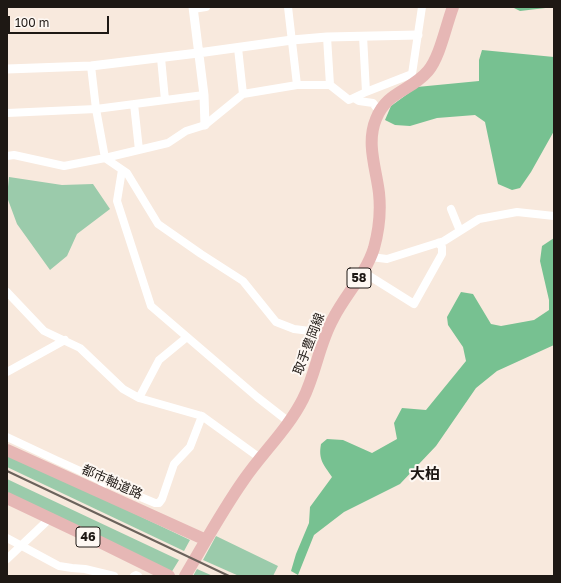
<!DOCTYPE html>
<html>
<head>
<meta charset="utf-8">
<style>
  body { margin:0 }
  #map { position:relative; width:561px; height:583px; overflow:hidden; background:#f8e9dd; font-family:"Golos Text",sans-serif }
  canvas { display:block }
  .frame { position:absolute; inset:0; border:8px solid #1e1814; pointer-events:none }
  .scale { position:absolute; left:8px; top:16px; width:101px; height:18px; box-sizing:border-box; border:2px solid #1e1814; border-top:0; padding-left:5px; font-size:12px; line-height:14px; white-space:nowrap; color:#1e1814; -webkit-text-stroke:3px #fef8f3; paint-order:stroke }
</style>
</head>
<body>
<div id="map">
<canvas width="561" height="583"></canvas>
<div class="frame"></div>
<div class="scale">100 m</div>
</div>
<script>
const context = document.querySelector('canvas').getContext('2d');
context.lineJoin = 'round';
function fill(path, color) { context.fillStyle = color; context.fill(path, 'evenodd'); }
function trace(path, color, width, dash) { context.strokeStyle = color; context.lineWidth = width; context.lineCap = dash ? 'butt' : 'round'; context.setLineDash(dash || []); context.stroke(path); }
function drawText(font, color, halo, rows, align = 'center') {
  context.font = font + ' "Golos Text","Noto Sans JP",sans-serif'; context.lineWidth = 4; context.setLineDash([]); context.textBaseline = 'middle'; context.strokeStyle = halo; context.fillStyle = color; for (const [text, x, y, turn = 0] of rows) {
    context.save(); context.translate(x, y); context.rotate((+turn || 0) * Math.PI / 180); context.textAlign = isNaN(turn) ? turn : align; if (halo) context.strokeText(text, 0, 0); context.fillText(text, 0, 0); context.restore();
  }
}
const green = new Path2D(`
  M9,177L62,185L93,184L110,209L77,234L67,256L50,270L17,224L7,197Z
  M7,454L26,462L190,540L184,551L7,467Z
  M7,479L26,488L179,560L171,573L7,496Z
  M216,536L278,566L273,576H239L203,560Z
  M197,569L213,576H193Z`);
const forest = new Path2D(`
  M512,7H554L520,11Z
  M482,50L554,57V131L531,172L520,188L512,190L498,184L485,122L475,115L437,118L410,126L395,125L385,120L391,106L417,87L479,81V60Z
  M554,238V345L497,371L476,388L436,446L400,484L344,512L314,535L298,575L291,571L296,554L309,523L310,507L332,477C324,465 318,460 321,444L327,439L343,440L372,453L397,439L394,423L402,408L426,410L466,361L463,347L448,325L447,317L461,292L473,294L491,324L501,326L534,320L549,310V300L540,261L542,246Z`);
const minor = new Path2D(`
  M288,7L297,85
  M193,9L206,7
  M363,36L366,92
  M327,37L330,85
  M238,48L243,94
  M161,58L165,100
  M91,66L96,109L105,158L127,173L158,224L201,254L243,281L276,322L294,329L326,333
  M354,98L359,101L373,103L379,111
  M134,104L139,150
  M7,113L96,109L204,95
  M7,156L14,155L64,166L105,158L168,143L186,131L205,125L243,94L297,85H330L349,100L366,92L412,74L422,7
  M122,170L117,201L151,306L257,397L289,422
  M451,209L460,231
  M371,257L387,259L444,241L479,219L517,212L554,216
  M363,272L414,304L442,254V247L438,243
  M7,292L44,331L80,348L123,389L139,398L202,416L260,458
  M7,372L65,340
  M139,398L159,360L187,337
  M7,437L56,460L102,481V486
  M102,481L155,503H159L162,499L174,464L190,447L202,416
  M7,538L59,566L72,568L85,569L114,576
  M7,559L46,522L49,518
  M134,576L136,575L138,576`);
const tertiary = new Path2D(`
  M193,7L204,95L205,125
  M7,69L91,66L198,53L292,40L327,37L418,35`);
const primary = new Path2D(`
  M7,450L206,540
  M7,498L102,543L169,576
  M185,576C204,544 222,511 243,481C262,453 288,429 303,399C316,373 319,344 333,319C345,295 366,274 374,248C379,230 381,212 379,193C376,168 366,143 376,119C387,91 410,92 428,71C440,57 446,25 453,7`);
const rail = new Path2D(`
  M7,471L229,576`);
const shields = [
  [359,278,24],
  [88,537,24]
];
const shieldNames = [
  ["58",359,278],
  ["46",88,537]
];
const streetNames = [
  ["取手豊岡線",309,344,-69],
  ["都市軸道路",112,482,24]
];
const quarterNames = [
  ["大柏",425,474]
];
fill(green, '#9bcbab');
fill(forest, '#77c191');
trace(minor, '#fff', 8);
trace(tertiary, '#fff', 9);
trace(primary, '#e6b7b5', 12);
trace(rail, '#6b625b', 2);
for (const [x, y, w] of shields) { const box = new Path2D(); box.roundRect(x - w / 2, y - 10, w, 20, 3); context.fillStyle = '#fef8f3'; context.fill(box); trace(box, '#1e1814', 1); }
drawText('bold 12px', '#1e1814', null, shieldNames);
drawText('13px', '#1e1814', '#fef8f3', streetNames);
drawText('bold 15px', '#1e1814', '#fef8f3', quarterNames);
</script>
</body>
</html>
